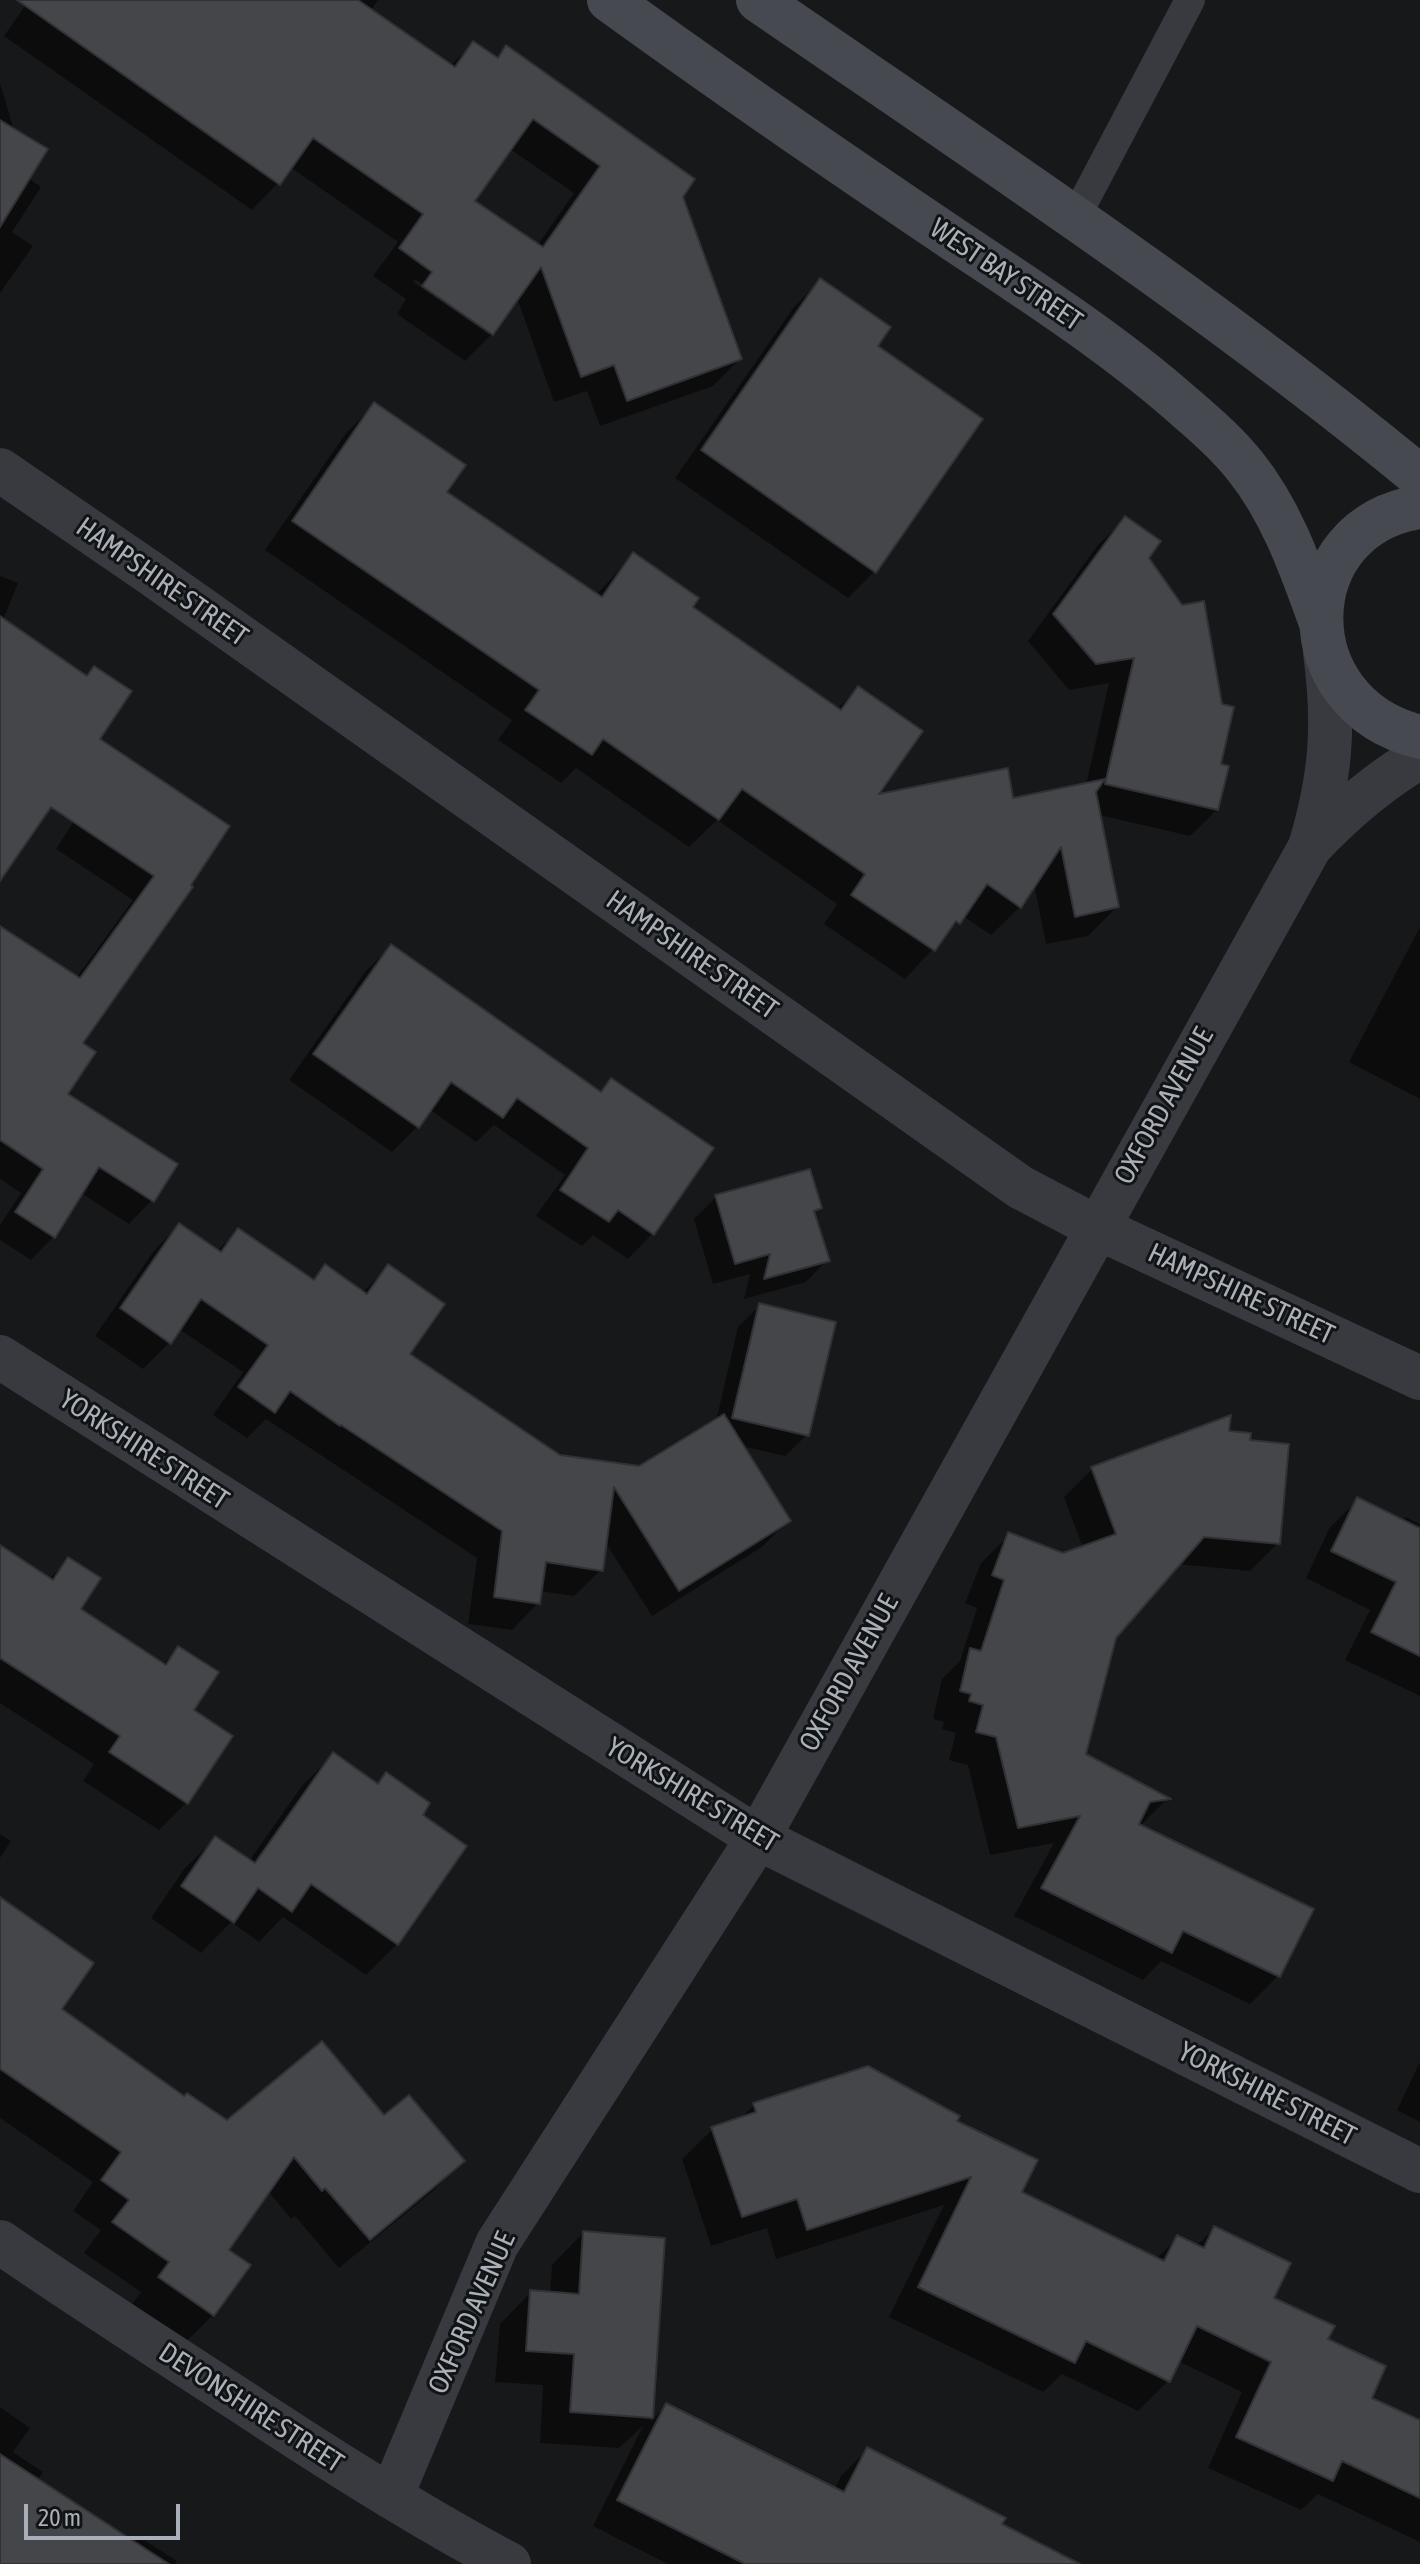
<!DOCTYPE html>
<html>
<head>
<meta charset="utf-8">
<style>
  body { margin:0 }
  #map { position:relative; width:1420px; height:2564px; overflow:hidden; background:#17181a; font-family:"Asap Condensed",sans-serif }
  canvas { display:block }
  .scale { position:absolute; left:24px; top:2504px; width:156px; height:36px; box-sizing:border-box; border:4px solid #aab0b9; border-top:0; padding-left:10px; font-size:24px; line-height:28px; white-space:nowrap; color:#aab0b9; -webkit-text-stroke:6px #121315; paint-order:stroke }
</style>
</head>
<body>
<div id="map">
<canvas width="1420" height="2564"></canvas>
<div class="scale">20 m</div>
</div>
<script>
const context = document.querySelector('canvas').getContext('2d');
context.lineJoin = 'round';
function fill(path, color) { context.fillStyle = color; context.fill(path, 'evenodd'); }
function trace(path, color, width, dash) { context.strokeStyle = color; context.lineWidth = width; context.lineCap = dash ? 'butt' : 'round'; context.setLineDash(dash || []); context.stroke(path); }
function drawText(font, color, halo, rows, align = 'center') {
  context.font = font + ' "Asap Condensed",sans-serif'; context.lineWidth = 6; context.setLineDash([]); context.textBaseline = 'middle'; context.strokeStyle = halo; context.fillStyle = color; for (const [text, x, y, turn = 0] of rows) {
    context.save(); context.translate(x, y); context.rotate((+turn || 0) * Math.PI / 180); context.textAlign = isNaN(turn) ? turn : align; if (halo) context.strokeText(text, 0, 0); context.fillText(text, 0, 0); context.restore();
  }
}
const shadow = new Path2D(`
  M29,0H378L371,11L450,66L473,44L495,59L506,48L681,197L740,359L713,386L600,426L587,391L554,402L517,298L492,334L465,361L397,314L406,299L373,276L398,242L290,167L278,183L252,210L4,36ZM510,149L574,193L537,246L472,202ZM415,279L490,330V335L413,282Z
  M0,83L28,178L41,187L12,232L33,246L0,293Z
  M820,281L875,347V571L848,598L675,478L794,307Z
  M374,405L444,493L596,595L633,555L690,607L837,709L858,688L875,797L1012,800L1086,785L1109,683L1069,690L1028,641L1098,545L1125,519L1146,558L1219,766L1217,810L1190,836L1099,815L1117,907L1088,936L1046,944L1034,884L1020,907L991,935L963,916L905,979L824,924L837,904L717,820L689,847L576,768L561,783L498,740L512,720L265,550L346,433Z
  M0,576L18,583L3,620L86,677L94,668L0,786Z
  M100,780L228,826L80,1044L65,1094L152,1200L129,1224L81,1193L54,1236L31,1260L0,1240V1225L21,1193L0,1179V965L76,978L133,900L56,849Z
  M1420,927V1099L1349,1062Z
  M391,946L599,1093L611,1080L653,1233L628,1259L593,1235L582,1246L536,1216L565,1175L494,1125L476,1142L429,1109L417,1127L392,1152L289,1080L365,972Z
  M716,1197L819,1208L813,1214L827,1260L806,1282L744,1299L750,1274L713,1284L694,1219Z
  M179,1225L217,1251L238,1231L311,1281L325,1267L362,1293L388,1267L407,1355L560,1457L640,1468L716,1421L738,1327L759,1306L807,1435L785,1456L741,1446L788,1521L762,1547L652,1616L605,1542L601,1570L574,1596L540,1591L538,1603L512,1630L468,1624L477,1558L266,1419L247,1438L213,1415L243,1372L179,1329L170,1342L143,1369L95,1336L153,1252Z
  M1227,1433L1248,1442L1278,1543L1250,1571L1177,1564L1114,1637L1084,1755L1167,1799L1140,1826L1278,1976L1250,2004L1161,1961L1143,1980L1014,1916L1054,1843L990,1855L968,1765L949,1760L956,1733L942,1729L944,1722L933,1719L942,1679L960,1661L977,1608L965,1603L981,1563L1009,1535L1063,1555L1083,1548L1064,1497L1092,1469Z
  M1358,1500L1401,1521L1406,1517L1420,1524V1696L1345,1660L1370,1610L1306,1578L1330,1527Z
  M0,1548L49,1579L69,1559L78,1610L162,1665L179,1648L191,1711L187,1802L159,1830L83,1781L94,1764L0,1703Z
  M333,1755L376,1785L386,1775L420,1815L397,1944L366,1975L283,1917L259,1942L231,1922L201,1953L151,1918L184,1869L216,1838L249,1861L302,1786Z
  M0,1834L11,1841L0,1858Z
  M0,1900L60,2009L184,2099L227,2123L384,2118L462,2161L433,2191L339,2268L295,2216L291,2219L268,2191L226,2251L213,2315L183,2345L130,2307L141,2292L84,2253L101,2230L73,2211L93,2182L0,2118Z
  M1420,2062V2122L1397,2110Z
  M754,2105L955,2122L1020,2193L1156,2259L1178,2237L1196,2246L1215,2228L1272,2298L1325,2340L1369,2399L1420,2422V2542L1318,2494L1301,2510L1208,2468L1242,2392L1178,2361L1168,2381L1138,2411L1062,2374L1043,2392L889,2317L944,2205L776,2259L767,2228L711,2246L682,2159L713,2129L739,2120Z
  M583,2233L663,2239L650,2422L666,2406L834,2490L841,2476L867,2450L1000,2525L1076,2564H668L593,2526L643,2426L619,2448L540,2443L543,2385L495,2382L500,2324L531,2292L550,2294L552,2265Z
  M0,2407L30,2428L13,2452L43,2472L37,2481L131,2542L138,2536L177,2561L175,2564H0Z`);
const building = new Path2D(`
  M17,0H358L455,67L473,41L498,58L506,45L695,179L683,197L742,359L627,401L614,365L581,377L541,267L493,335L422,286L432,272L399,248L423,214L313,138L280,185ZM533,119L600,166L543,247L475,201Z
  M0,120L48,149L0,227Z
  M820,278L891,327L878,346L983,419L876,573L701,450Z
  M374,402L466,465L447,492L602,597L633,552L699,598L693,607L841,710L858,686L923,731L879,794L1008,768L1013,798L1105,779L1096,792L1119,907L1075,917L1061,847L1021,908L987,884L960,924L956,921L935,951L851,895L865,874L742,789L719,820L603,739L592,755L525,710L539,690L292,521Z
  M1125,516L1161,541L1149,558L1182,605L1204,601L1222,704L1234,707L1221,764L1229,766L1218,810L1105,784L1134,658L1096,664L1053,614Z
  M0,616L87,676L94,666L132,691L100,739L230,826L191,885L193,887L83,1043L96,1052L68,1094L178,1164L154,1202L99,1167L55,1238L15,1212L43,1169L0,1140V926L80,978L154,876L51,807L0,881Z
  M391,944L601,1092L611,1078L714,1148L654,1235L618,1210L609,1222L560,1190L588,1148L517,1098L503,1118L451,1082L419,1128L313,1054Z
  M810,1169L822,1208L814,1211L830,1261L764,1279L770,1254L735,1264L715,1195Z
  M179,1223L221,1252L238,1228L314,1280L325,1264L367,1294L388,1264L445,1304L410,1354L560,1455L639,1466L724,1414L791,1521L679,1591L614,1487L603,1571L546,1562L540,1604L494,1597L502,1531L341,1425L340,1426L290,1391L275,1413L238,1387L268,1345L201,1299L171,1344L120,1308Z
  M759,1303L836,1322L809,1436L732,1418Z
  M1231,1415L1229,1431L1251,1433L1250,1440L1289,1444L1280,1544L1204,1537L1116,1638L1086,1754L1171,1799L1150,1802L1139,1824L1314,1909L1280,1977L1183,1931L1172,1953L1041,1888L1080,1816L1018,1828L996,1737L976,1732L983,1705L969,1701L971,1694L960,1691L970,1648L981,1651L1004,1580L992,1575L1008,1532L1063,1553L1116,1534L1091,1467Z
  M1357,1497L1420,1528V1656L1371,1632L1396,1582L1331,1551Z
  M0,1545L53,1580L68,1557L101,1578L81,1609L166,1665L178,1646L219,1672L194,1710L233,1736L188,1804L109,1752L120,1736L0,1658Z
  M333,1752L378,1784L386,1772L430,1803L423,1815L467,1846L398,1945L311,1884L292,1912L258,1888L234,1923L181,1886L215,1836L255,1863Z
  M0,1897L94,1963L62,2009L184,2096L187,2093L227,2120L322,2041L384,2115L409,2095L465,2161L370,2240L325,2188L322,2191L294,2157L229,2250L251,2265L214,2316L158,2277L169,2262L112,2222L129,2200L101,2180L121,2152L0,2069Z
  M868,2066L960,2116L957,2121L1038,2160L1022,2192L1164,2261L1177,2235L1204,2248L1214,2226L1291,2263L1274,2298L1335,2326L1328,2339L1386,2366L1372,2398L1420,2420V2498L1342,2461L1333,2481L1236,2437L1271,2362L1197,2326L1170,2382L1086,2341L1075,2363L918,2287L971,2177L807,2230L797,2199L742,2217L711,2127L756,2112L753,2103Z
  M583,2231L665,2238L653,2418L570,2412L574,2354L526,2351L530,2290L579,2294Z
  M666,2403L844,2492L867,2447L1006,2518L1002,2524L1080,2564H745L617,2500Z
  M0,2454L169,2564H0Z`);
const service = new Path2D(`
  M1075,218L1190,0`);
const minor = new Path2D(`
  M0,470L149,572L1020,1187L1096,1227L1420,1378
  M1312,845C1345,810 1378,782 1420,757
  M0,1357L758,1838L1420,2171
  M0,2242C80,2297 162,2350 244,2403C330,2460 418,2516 509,2564
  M391,2497L497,2244L758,1838L1310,847C1331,775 1335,727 1325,652`);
const secondary = new Path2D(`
  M609,0C722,82 837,161 953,239C1031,291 1109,341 1179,402C1202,422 1226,442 1245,466C1282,512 1301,568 1321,623
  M758,0C982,154 1210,304 1420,477
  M1420,507C1291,526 1286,704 1420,737`);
const streetNames = [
  ["WEST BAY STREET",1006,275,34],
  ["HAMPSHIRE STREET",162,582,35],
  ["HAMPSHIRE STREET",692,955,35],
  ["OXFORD AVENUE",1164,1106,-61],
  ["HAMPSHIRE STREET",1241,1294,25],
  ["YORKSHIRE STREET",144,1450,33],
  ["OXFORD AVENUE",849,1673,-61],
  ["YORKSHIRE STREET",692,1795,31],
  ["YORKSHIRE STREET",1267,2094,27],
  ["OXFORD AVENUE",472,2313,-66],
  ["DEVONSHIRE STREET",251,2408,33]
];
fill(shadow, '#0007');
fill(building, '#44464a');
trace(building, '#313236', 2);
trace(service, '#383a3f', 30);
trace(minor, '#383a3f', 44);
trace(secondary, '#46494f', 44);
drawText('28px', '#aab0b9', '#121315', streetNames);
</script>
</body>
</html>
